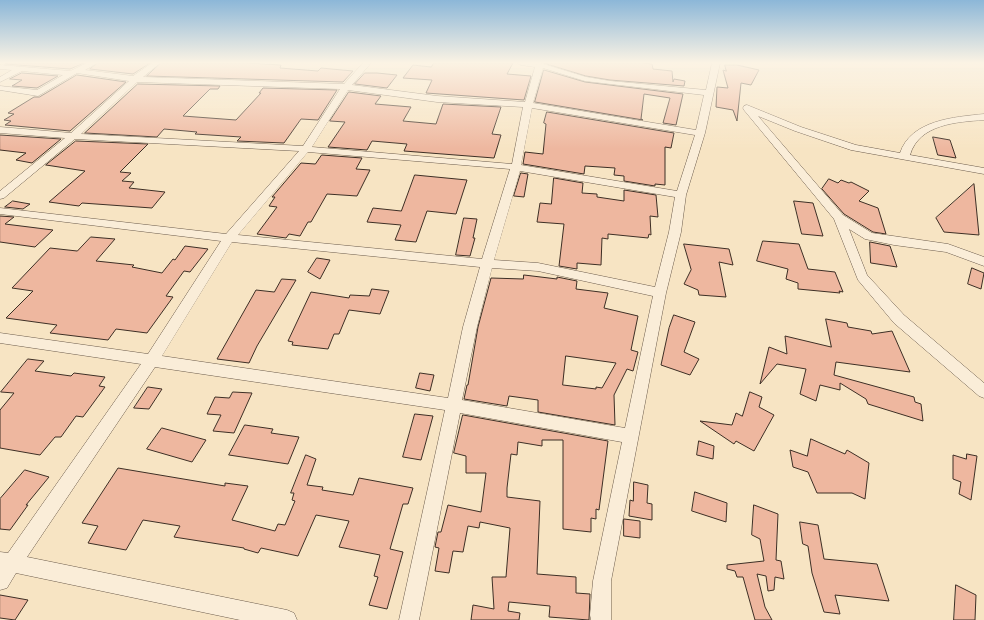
<!DOCTYPE html>
<html>
<head>
<meta charset="utf-8">
<style>
  body { margin:0 }
  canvas { display:block; background:#f7e4c3 }
</style>
</head>
<body>
<canvas width="984" height="620"></canvas>
<script>
const context = document.querySelector('canvas').getContext('2d');
context.lineJoin = 'round';
function fill(path, color) { context.fillStyle = color; context.fill(path, 'evenodd'); }
function trace(path, color, width, dash) { context.strokeStyle = color; context.lineWidth = width; context.lineCap = dash ? 'butt' : 'round'; context.setLineDash(dash || []); context.stroke(path); }
const building = new Path2D(`
  M8,63H84L70,69L5,64Z
  M98,63H150L133,74L90,69Z
  M161,63H248L281,65L280,68L318,71L321,68L353,71L343,82L147,76Z
  M434,63H513L507,74L531,76L524,100L426,93L432,80L403,78L413,65L431,67Z
  M544,63H643L652,64L653,69L672,71L673,82L674,79L685,81L684,86L610,80L586,76Z
  M725,65H737L759,70L751,85L741,83L737,121L733,110L716,107L717,87L728,88L723,70L726,71Z
  M544,70L585,82L683,94L676,125L663,123L670,98L644,94L641,119L643,120L535,102Z
  M22,73L58,76L37,88L12,86L22,80L10,79Z
  M365,73H377L397,75L387,88L355,84Z
  M77,75L126,82L70,131L5,125L11,121L4,120L14,114L8,113L34,97H39Z
  M138,84L220,86L218,89H210L183,116L236,120L261,93H259L263,88L337,90L318,120L301,119L284,143L237,141L241,137L195,134L197,132L164,129L157,137L85,133Z
  M349,92L381,96L375,104L411,107L403,121L436,124L443,104L501,107L492,134L501,135L494,158L404,151L407,144L372,141L367,150L328,147L345,122L330,121Z
  M547,112L674,133L671,148L665,147V185L655,184V186L624,181V176L614,175L615,168L585,166L584,174L523,164L525,152L543,154L546,124L544,123Z
  M0,135L61,139L32,163L16,160L26,153L0,150Z
  M933,137L950,140L956,158L938,155Z
  M76,141L148,144L120,172L131,173L122,181L134,182L129,188L165,192L152,208L82,203L79,206L49,202L85,171L46,165Z
  M322,155L362,158L356,169L370,170L357,196L327,194L311,222H308L300,236L289,234L286,238L257,234L277,207L269,206L275,197H272L301,163L315,164Z
  M521,173L528,174L524,197L514,196Z
  M415,175L467,180L456,214L427,211L416,242L395,240L401,225L367,222L373,208L401,211Z
  M554,178L583,183L582,193L597,194V197L624,201V190L656,195L658,217L650,216L651,235L649,234L648,238L608,234V239L602,238L601,265L577,263V269L559,266L564,224L537,222L540,203L551,204Z
  M829,179L838,183L841,180L849,183L851,182L869,191L859,201L878,208L886,234L873,232L844,214L822,189Z
  M974,184L979,235L944,232L936,218Z
  M13,201L30,204L23,209L5,207Z
  M794,201L813,203L823,236L802,234Z
  M0,216L14,217L5,224L53,230L35,247L0,242Z
  M464,218L477,219L473,238H475L470,256L456,255Z
  M91,237L115,239L96,261L134,265L132,267L162,273L173,259L175,260L185,246L208,249L190,272L184,271L166,296L173,297L147,333L116,329L108,340L50,333L57,325L6,318L33,291L12,288L50,248L77,251Z
  M763,241L799,244L808,269L835,272L843,292L839,291L840,293L798,289V283L786,279L788,269L757,261Z
  M870,242L890,246L897,267L871,263Z
  M684,244L729,249L733,265L719,262L726,297L699,295L698,290L684,284L691,270Z
  M317,258L330,260L320,279L308,272Z
  M972,268L984,273L981,289L968,284Z
  M524,275L557,279V277L577,281L576,289L608,293L604,308L638,316L631,350L638,352L633,371L627,369L614,395L615,425L538,412V400L509,396L507,406L464,399L467,385H468L478,327L491,278L523,279ZM566,356L616,363L602,388L596,387V389L563,385Z
  M282,279L296,280L257,346L249,363L217,359L256,290L274,292Z
  M372,289L389,291L380,314L349,310L339,334H334L328,349L292,345L293,342L288,341L311,292L349,298L350,295L369,296Z
  M674,315L695,322L684,352L699,359L690,375L661,365L669,328Z
  M826,319L847,323L848,327L871,331L872,334L892,331L910,372L836,362L834,375L914,397L915,402L921,404L923,421L868,404L866,399L840,383V390L820,385L816,401L800,394L806,369L777,364L760,384L769,347L787,354L785,336L831,347Z
  M28,359L44,361L35,371L71,376L74,373L105,377L99,386L105,387L83,417L76,416L61,437H55L40,455L0,448V410L14,393L1,392Z
  M420,373L434,375L430,391L416,388Z
  M148,387L162,389L149,409L134,408Z
  M233,392L252,393L234,433L213,431L221,415L207,414L215,397L229,398Z
  M750,392L762,397L759,407L774,415L754,451L736,441L734,444L700,421L732,425L736,413L742,416Z
  M415,414L433,416L421,460L403,457Z
  M463,415L608,441L599,510L596,509V519L591,518V532L563,529V440H542V446L518,442L517,455L511,454L507,488V497L540,501L537,574L576,577V593L590,594L589,620L549,617L550,606L509,602L508,611L520,613L519,620H471L473,605L494,609L492,577H506L510,528L480,522L479,528L468,526L463,552L453,551L449,573L435,571L439,548L435,547L438,532H441L448,505L481,512L486,473H466V456L454,453Z
  M245,425L273,429L271,433L299,437L288,464L229,455Z
  M162,428L206,440L192,462L147,449Z
  M811,439L845,454L847,450L869,463L865,499L852,493H817L808,472L793,467L790,450L807,456Z
  M699,441L714,446L713,459L697,455Z
  M967,454L977,456L971,500L959,494L961,482L953,479V455L966,459Z
  M306,455L316,459L307,485L323,487L322,490L353,495L359,478L413,488L408,504H403L390,549L403,552L387,609L369,605L378,577L374,576L380,555L339,547L349,521L316,515L298,556L261,548L258,553L244,549V548L174,537L180,526L143,520L126,550L88,543L98,526L82,523L118,468L225,486V483L248,486L232,520L275,531L278,524L285,525L295,501L292,500L294,493H291Z
  M25,470L49,477L26,505H28L10,530L0,529V499Z
  M634,482L648,485L647,503L652,504V520L629,516L630,500L633,501Z
  M695,492L727,503L726,522L692,511Z
  M754,505L778,514L776,560L781,561L784,579L775,577L774,590L768,591L766,576L757,574L765,607L772,620H755L743,577H737L735,571L727,569V565L764,561L760,539L752,535Z
  M624,519L640,521V538L624,536Z
  M800,522L818,525L824,559L877,564L889,601L835,595L840,614L824,612L812,573L808,546L803,544Z
  M956,585L976,595L975,620H954Z
  M0,595L28,600L15,620L0,618Z`);
const street = new Path2D(`
  M87,63H97L85,70L133,76L152,63H160L143,77L344,84L363,63H371L352,85L437,96L525,102L535,67L521,65L517,63H540L586,77L610,81L706,90L712,63H720L705,133L686,195L681,232L666,293L611,581V620H591L590,615L593,581L622,442L460,413L419,620H399L445,410L155,367L27,557L287,610L294,613L297,620H240L16,573L7,588L0,590V552L8,553L141,364L0,343V333L148,354L221,241L0,214V208L226,234L299,151L75,139L4,198L0,199V191L65,138L0,133V127L71,133L129,81L77,73L38,96L0,90V86L37,90L63,75L22,71L0,82V77L12,70L0,69V65L70,71ZM543,68L585,81L704,95L696,130L533,103ZM137,82L340,89L303,146L81,134ZM348,90L437,102L523,107L512,164L312,147ZM532,108L695,135L677,191L521,165ZM308,152L510,169L482,259L238,235ZM520,171L675,197L669,232L655,287L538,263L494,260ZM232,242L480,267L463,327L448,398L162,356ZM492,268L538,271L653,296L625,428L462,400L477,327Z
  M747,105L801,127L856,145L900,153C911,120 954,117 984,114V120C957,122 919,124 910,155L984,168V174L851,150L795,131L758,116L843,215L872,233L948,244L984,257V266L946,252L894,245L865,239L849,229L867,275L904,315L984,383V398L979,396L894,323L858,280L834,219L744,110L743,108L744,106Z`);
fill(building, '#eeb79f');
trace(building, '#3d2f25', 1);
trace(street, '#6c5c4c', 1);
fill(street, '#faedd8');
const sky = context.createLinearGradient(0, 0, 0, 149);
sky.addColorStop(0, '#8cb7d8');
sky.addColorStop(0.42, '#fbf3e4');
sky.addColorStop(1, '#fbf3e400');
context.fillStyle = sky;
context.fillRect(0, 0, 984, 149);
</script>
</body>
</html>
